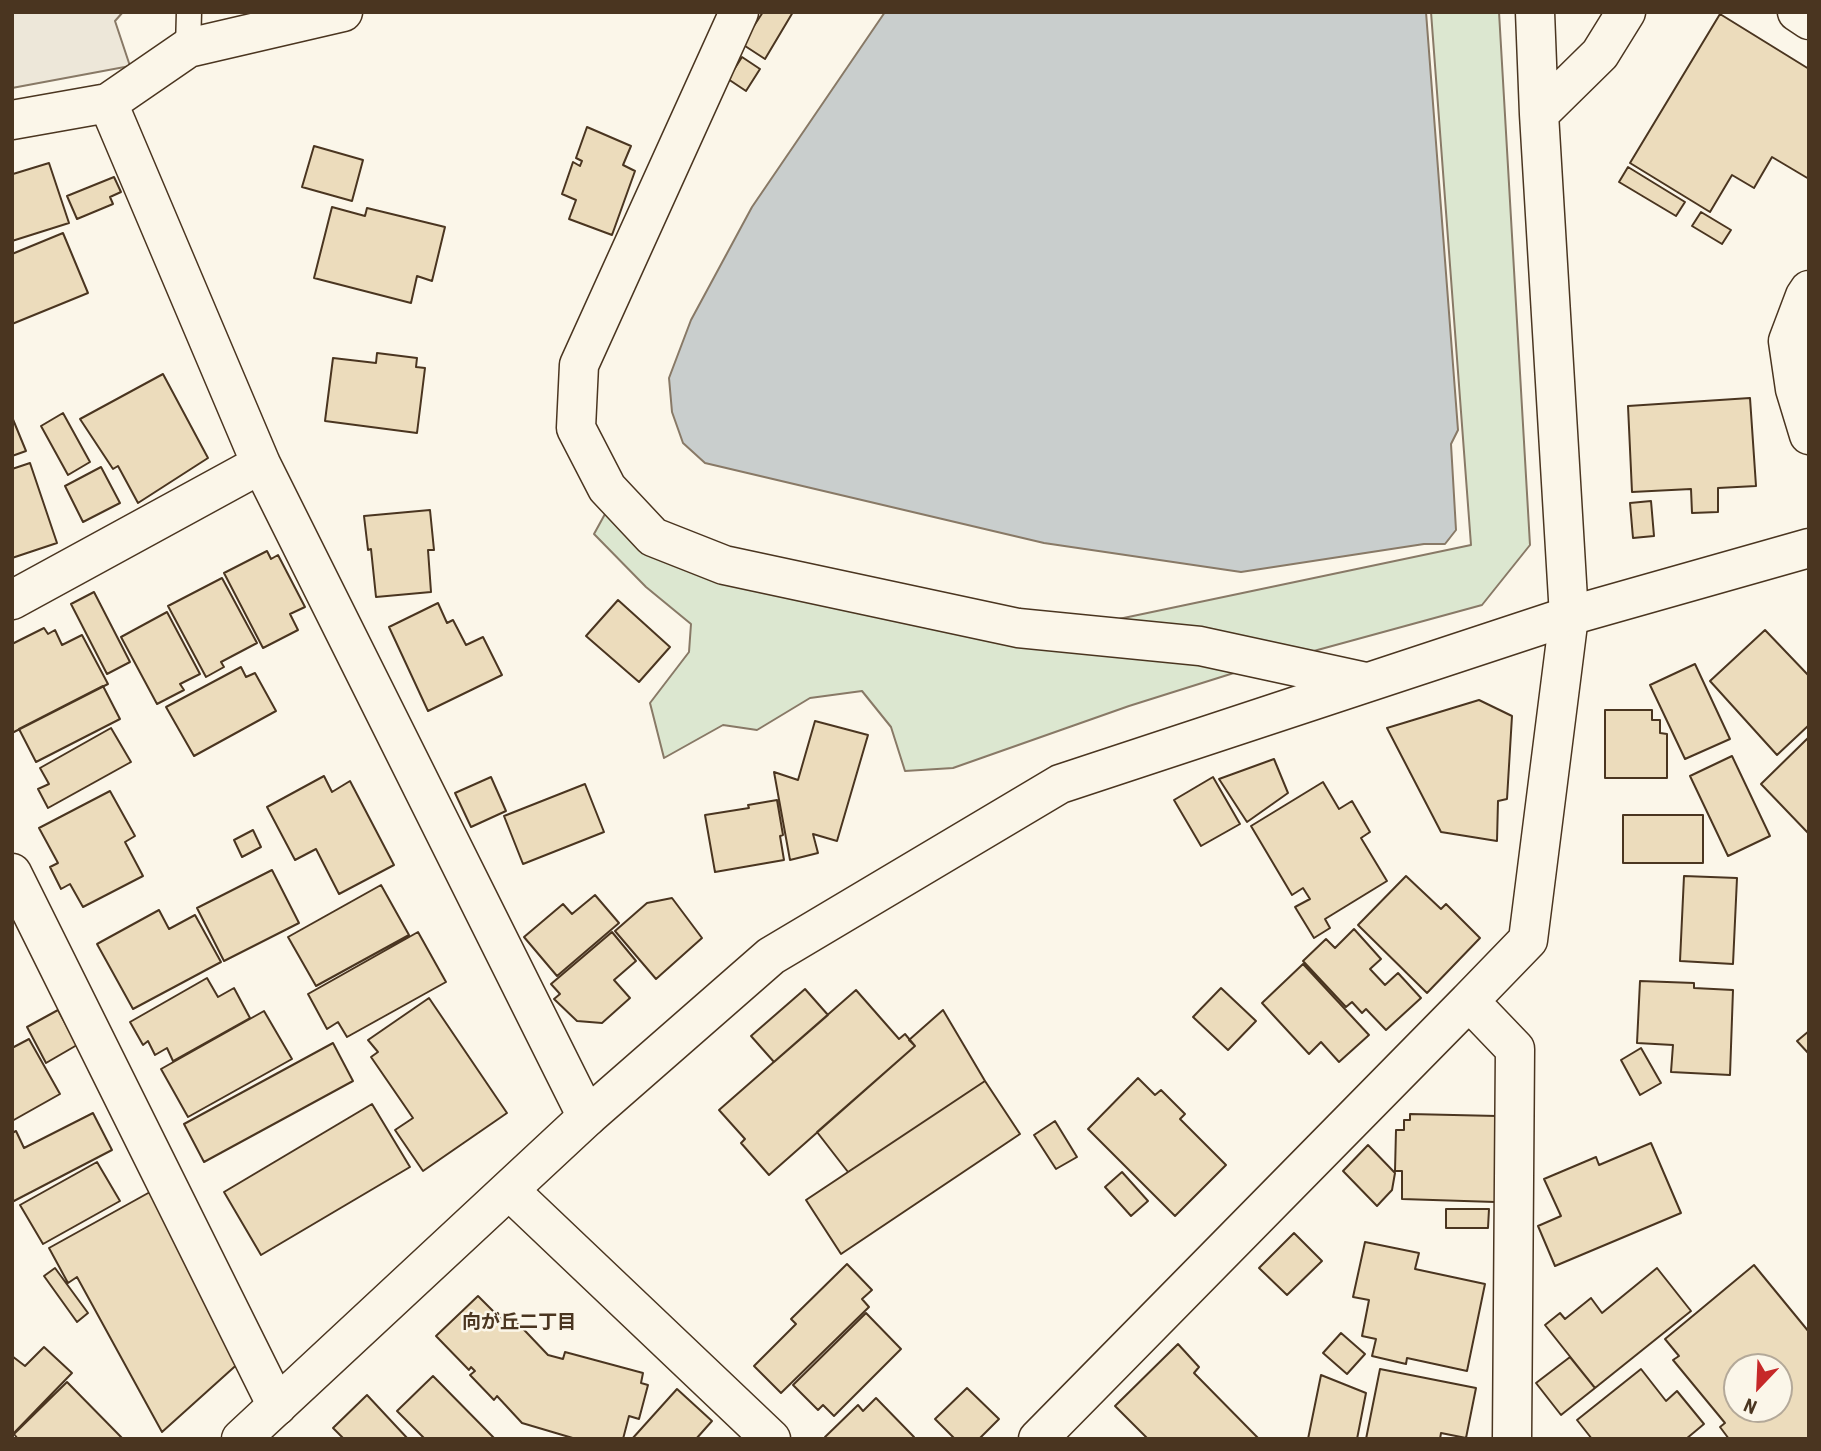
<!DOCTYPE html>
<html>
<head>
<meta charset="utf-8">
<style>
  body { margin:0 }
  #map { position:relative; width:1821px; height:1451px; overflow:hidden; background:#fbf6e9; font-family:"Roboto Condensed",sans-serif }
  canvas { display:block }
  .frame { position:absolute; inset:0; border:14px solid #4a3520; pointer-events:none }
  .north { position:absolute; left:1723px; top:1353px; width:70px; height:70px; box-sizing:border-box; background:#fbf6e9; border:2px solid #b4a999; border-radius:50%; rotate:203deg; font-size:19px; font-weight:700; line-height:28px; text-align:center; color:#4a3520 }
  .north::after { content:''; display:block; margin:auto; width:24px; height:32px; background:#c62828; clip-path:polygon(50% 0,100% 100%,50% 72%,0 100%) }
</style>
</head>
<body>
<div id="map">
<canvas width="1821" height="1451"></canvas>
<div class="frame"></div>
<div class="north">N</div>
</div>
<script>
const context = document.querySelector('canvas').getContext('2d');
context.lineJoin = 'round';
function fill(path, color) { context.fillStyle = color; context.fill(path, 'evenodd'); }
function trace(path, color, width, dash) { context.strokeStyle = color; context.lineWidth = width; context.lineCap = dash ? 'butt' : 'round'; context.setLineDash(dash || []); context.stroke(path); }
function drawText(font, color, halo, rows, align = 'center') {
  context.font = font + ' "Roboto Condensed","Noto Sans JP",sans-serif'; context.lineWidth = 5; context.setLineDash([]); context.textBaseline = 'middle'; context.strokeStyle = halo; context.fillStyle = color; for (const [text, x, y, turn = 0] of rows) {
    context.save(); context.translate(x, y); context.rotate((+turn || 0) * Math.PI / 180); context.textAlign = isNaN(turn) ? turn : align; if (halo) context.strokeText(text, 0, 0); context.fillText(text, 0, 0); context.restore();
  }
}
const green = new Path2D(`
  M1431,12H1499L1530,545L1482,605L1237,672L1129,706L953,768L905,771L891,727L862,691L810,698L757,730L723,725L664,758L650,703L689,652L691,624L646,587L594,534L605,514L650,545L1014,641L1471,545Z`);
const parking = new Path2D(`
  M12,12H123L115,21L130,66L12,88Z`);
const water = new Path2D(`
  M885,12H1426L1458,430L1451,444L1456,530L1445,544H1424L1241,572L1044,543L705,463L683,443L672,412L669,378L691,320L752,207Z`);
const building = new Path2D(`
  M763,12H793L765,59L742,44Z
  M1720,14L1809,69V179L1772,157L1754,188L1732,175L1710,212L1630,163Z
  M742,57L760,69L746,91L728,79Z
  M587,127L631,146L623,165L635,171L612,235L569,219L576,200L562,194L573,162L580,166L582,161L576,158Z
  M314,146L363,160L352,201L302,187Z
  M49,163L69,223L12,241V172L13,174Z
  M1628,167L1685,202L1676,216L1619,182Z
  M114,177L121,192L110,197L113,204L77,219L67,196Z
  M332,207L365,216L367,208L445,227L432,281L417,276L411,303L314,278Z
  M1701,212L1731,230L1722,244L1692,226Z
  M63,233L88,293L12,324V254Z
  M377,353L417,358L416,367L425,368L417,433L325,421L333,358L376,363Z
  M163,374L208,458L138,503L118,466L113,469L80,419Z
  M1750,398L1756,486L1718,488V512L1692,513L1691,489L1632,492L1628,406Z
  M63,413L90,462L68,475L41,426Z
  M12,417L26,451L12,456Z
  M30,463L57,543L12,558V469Z
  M101,467L120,503L83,522L65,486Z
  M1651,501L1654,536L1633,538L1630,503Z
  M430,510L434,550H428L431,592L376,597L371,549L368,550L364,516Z
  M267,551L271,559L278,555L305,607L290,614L298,630L263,648L224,573Z
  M222,578L257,643L221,662L224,667L206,677L168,606Z
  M94,592L130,662L107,674L71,604Z
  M618,600L670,647L639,682L586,636Z
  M438,603L447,623L453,620L466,645L483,637L502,675L428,711L389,627Z
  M167,612L200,674L180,684L184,690L157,704L121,637Z
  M44,628L48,634L55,630L62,645L82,635L108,684L12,733V644Z
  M1765,630L1809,676V725L1777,755L1710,681Z
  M1695,664L1730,739L1685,759L1650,685Z
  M241,667L246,677L255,673L276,711L194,756L166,707Z
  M103,686L120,719L36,762L19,729Z
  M1479,700L1512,716L1507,799L1498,801L1497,841L1441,832L1387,728Z
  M1605,710H1652V720H1660V733L1667,734V778H1605Z
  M815,721L868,735L837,841L813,834L818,853L790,860L774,772L798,780Z
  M111,728L131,762L48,808L38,789L49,784L40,768Z
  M1809,737V834L1761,784Z
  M1732,756L1770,836L1728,856L1690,776Z
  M1274,759L1288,793L1247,822L1219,779Z
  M324,776L332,792L350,781L394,865L339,894L316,849L295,860L267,807Z
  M491,777L506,811L471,827L455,793Z
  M1213,777L1240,824L1201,846L1174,800Z
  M1323,782L1339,809L1352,801L1370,832L1361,838L1387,881L1325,919L1330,928L1314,938L1295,907L1310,899L1303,888L1292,895L1251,826Z
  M585,784L604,832L523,864L504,816Z
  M110,791L135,836L125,842L143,876L83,907L70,884L61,889L50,867L58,863L39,828Z
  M777,800L783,835L780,836L784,860L715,872L705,815L749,808L748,805Z
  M1623,815H1703V863H1623Z
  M253,830L261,847L242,857L234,840Z
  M272,870L299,923L224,961L197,908Z
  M1406,876L1441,909L1446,904L1480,938L1427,993L1358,925Z
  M1684,876L1737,878L1733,964L1680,961Z
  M381,885L409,935L316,986L288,937Z
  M595,895L619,923L557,976L524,937L563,904L572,914Z
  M672,898L702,938L656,979L615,931L647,903Z
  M159,910L169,929L195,915L221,962L133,1009L97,944Z
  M1354,929L1381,959L1370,969L1385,985L1398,973L1421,998L1386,1030L1366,1009L1362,1013L1352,1002L1346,1007L1303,961L1326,939L1335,948Z
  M418,932L446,982L347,1037L338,1022L327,1029L308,994Z
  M612,932L636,961L614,980L630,998L602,1023L577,1021L554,999L560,994L551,984Z
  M1303,964L1369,1035L1339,1062L1321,1042L1309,1054L1262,1003Z
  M207,978L218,997L234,988L250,1018L173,1061L167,1048L155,1055L148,1041L143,1045L130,1022Z
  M1640,981L1694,983V988L1733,990L1730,1075L1671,1072L1673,1045L1637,1043Z
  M1221,988L1256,1021L1228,1050L1193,1017Z
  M805,989L828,1015L774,1062L751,1036Z
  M856,990L899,1039L905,1034L915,1046L769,1175L741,1143L745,1139L719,1110Z
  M429,998L507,1113L423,1171L395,1130L413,1118L371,1057L378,1052L368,1040Z
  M58,1010L77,1045L46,1063L27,1027Z
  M943,1010L985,1081L848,1172L817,1132L915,1046L909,1040Z
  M264,1011L292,1059L188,1117L161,1069Z
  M1809,1031V1054L1797,1041Z
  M29,1039L60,1094L12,1121V1048Z
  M333,1043L353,1081L204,1162L184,1124Z
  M1641,1048L1661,1083L1640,1095L1621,1060Z
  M1138,1078L1155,1095L1161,1090L1185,1114L1180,1119L1226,1165L1175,1216L1088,1129Z
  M985,1081L1020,1134L841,1254L806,1200Z
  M372,1104L410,1167L261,1255L224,1192Z
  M93,1113L112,1150L12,1202V1133L16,1131L24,1148Z
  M1410,1114L1497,1116L1495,1202L1402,1199V1171H1395L1396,1130H1404V1120H1410Z
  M1055,1121L1077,1157L1056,1169L1034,1135Z
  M1651,1143L1681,1213L1555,1266L1538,1226L1561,1216L1544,1179L1596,1157L1599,1165Z
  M1368,1145L1395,1173L1392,1190L1377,1206L1343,1171Z
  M97,1162L120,1201L43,1244L20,1205Z
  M1122,1172L1148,1201L1131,1216L1105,1187Z
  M150,1192L242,1360L162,1432L77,1277L68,1283L49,1248Z
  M1446,1209H1489L1488,1228H1446Z
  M1294,1233L1322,1261L1287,1295L1259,1268Z
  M1365,1242L1419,1253L1415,1269L1485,1284L1467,1371L1407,1358L1406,1364L1372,1356L1376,1339L1362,1336L1369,1300L1353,1297Z
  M847,1264L872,1290L862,1299L869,1307L781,1393L754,1366L796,1324L791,1319Z
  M1754,1265L1809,1332V1439H1729L1720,1427L1725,1423L1673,1360L1679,1356L1665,1339ZM1737,1367H1779V1409H1737Z
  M55,1268L88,1313L77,1322L44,1276Z
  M1657,1268L1691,1311L1595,1388L1545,1325L1560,1313L1565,1319L1591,1298L1602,1313Z
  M478,1296L503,1321L509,1314L548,1355L563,1359L565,1352L643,1373L641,1383L648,1385L639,1419L629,1416L623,1439H576L522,1423L497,1396L494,1400L470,1375L475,1371L471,1367L469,1370L436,1336Z
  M866,1313L901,1349L834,1416L823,1405L818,1410L793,1385Z
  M1341,1333L1365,1354L1347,1374L1323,1353Z
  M1178,1344L1199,1367L1194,1373L1259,1439H1148L1115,1406Z
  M44,1347L72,1373L12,1435V1356L25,1366Z
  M1570,1357L1595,1388L1561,1415L1536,1383Z
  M1380,1369L1476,1388L1466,1438L1441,1433L1440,1439H1366Z
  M1641,1369L1666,1401L1677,1391L1704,1424L1686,1439H1592L1577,1420Z
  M1321,1375L1366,1393L1357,1439H1308Z
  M433,1376L495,1439H425L397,1411Z
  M67,1382L123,1439H18L14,1434Z
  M967,1388L999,1419L979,1439H955L935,1419Z
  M677,1389L712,1421L696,1439H632Z
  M367,1395L408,1439H344L333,1428Z
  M876,1398L914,1437L912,1439H827L825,1437L858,1405L863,1411Z`);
const lane = new Path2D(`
  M188,48L189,12`);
const street = new Path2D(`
  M739,12L579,365L576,428L607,488L653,537L724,565L1018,628L1200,646L1366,682
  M1797,12L1809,20
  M108,103L261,464L587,1117
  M1539,114L1600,54L1626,12
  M12,120L108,103L188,48L343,12
  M1809,290L1805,296L1788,341L1795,389L1809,435
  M12,600L261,464
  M12,873L277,1406
  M510,1191L771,1439
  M1038,1439L1469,1001
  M1512,1439L1515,1049L1469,1001L1528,940L1569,616L1539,114L1535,12`);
const secondary = new Path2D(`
  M241,1439L587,1117L771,956L1060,784L1569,616L1809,548`);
const neighbourhoodNames = [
  ["向が丘二丁目",519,1323]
];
fill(green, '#dce7d0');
trace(green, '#887966', 2);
fill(parking, '#ede7d9');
trace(parking, '#887966', 2);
fill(water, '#c9cecd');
trace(water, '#887966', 2);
fill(building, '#ecdcbc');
trace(building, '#4a3520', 2);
trace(lane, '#4a3520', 27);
trace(street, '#4a3520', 41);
trace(secondary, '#4a3520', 41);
trace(lane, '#fbf6e9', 24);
trace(street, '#fbf6e9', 38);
trace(secondary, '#fbf6e9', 38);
drawText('bold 19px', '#4a3520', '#fbf6e9', neighbourhoodNames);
</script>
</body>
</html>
